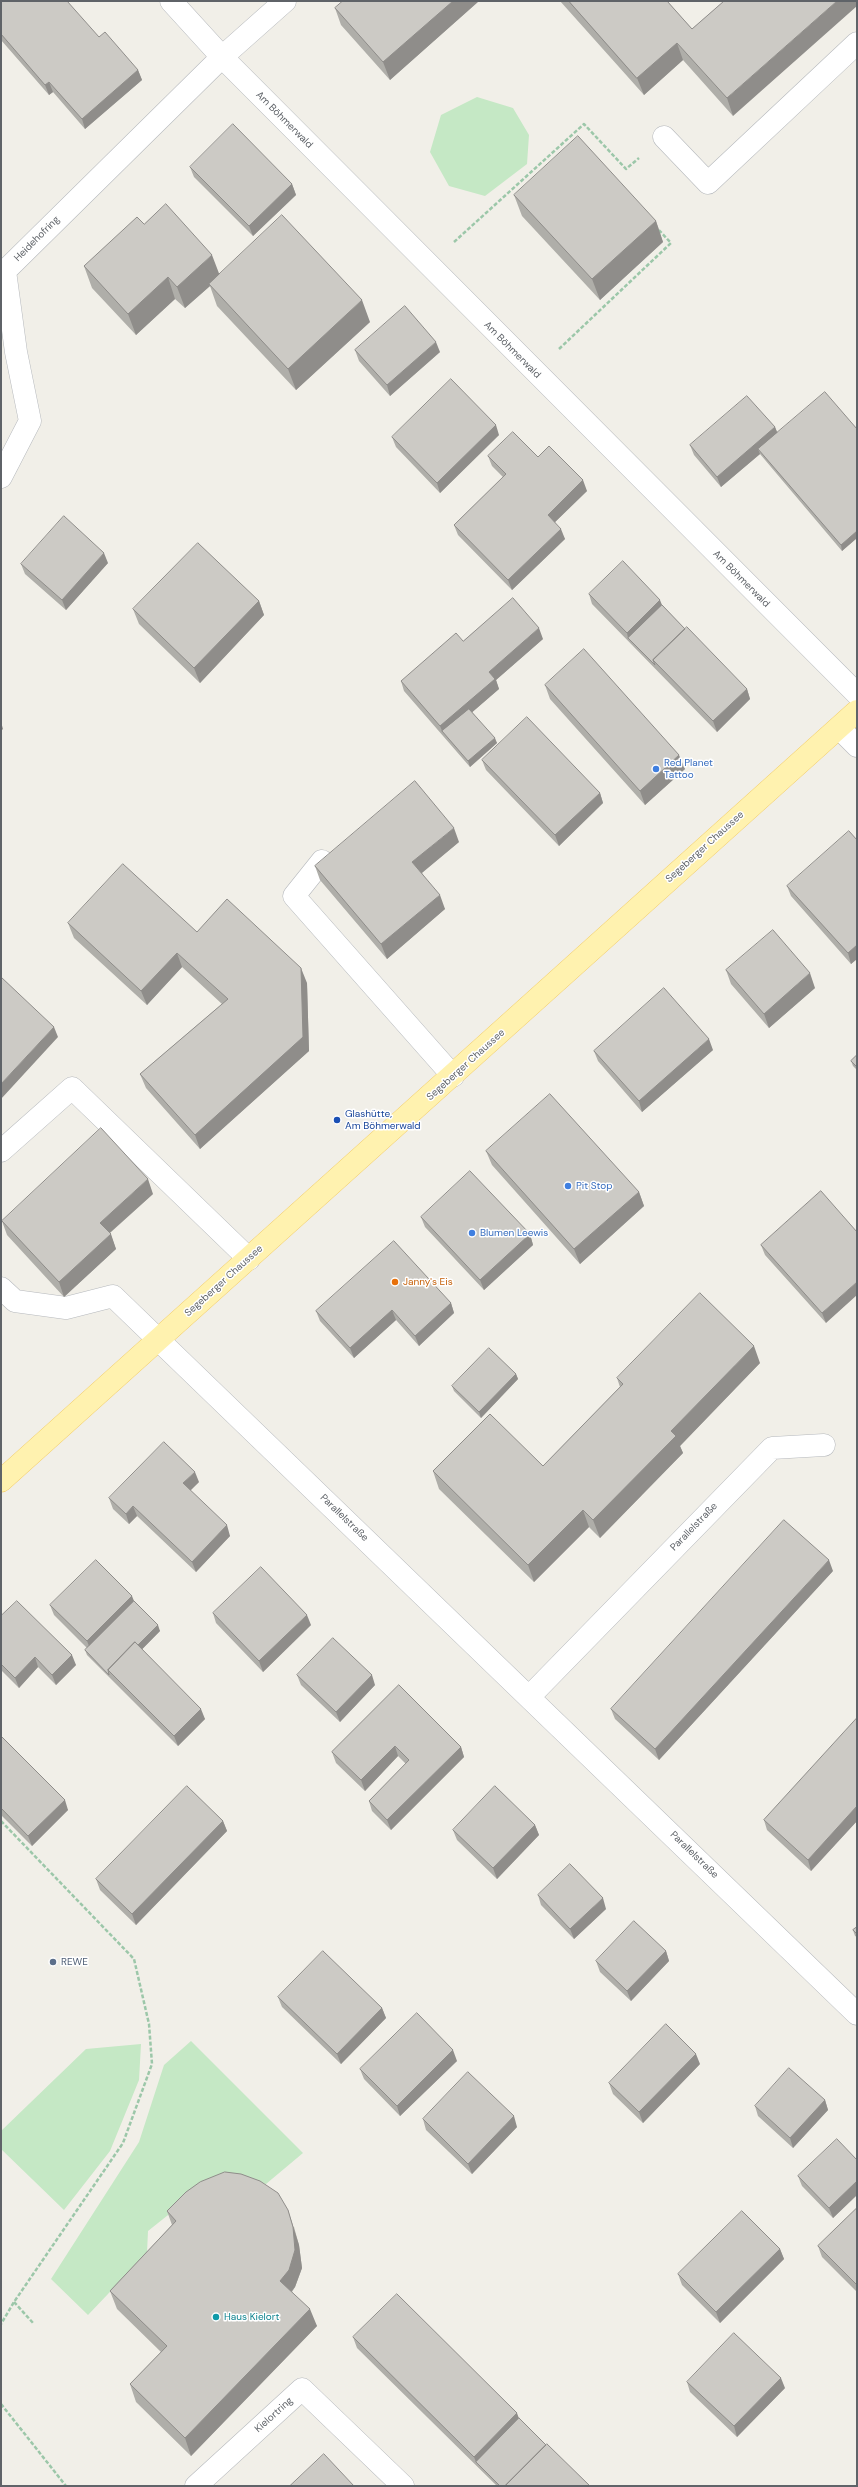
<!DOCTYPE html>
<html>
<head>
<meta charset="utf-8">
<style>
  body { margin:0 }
  #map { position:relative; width:858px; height:2487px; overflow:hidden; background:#f1efe8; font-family:"DM Sans",sans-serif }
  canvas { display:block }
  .frame { position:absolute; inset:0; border:2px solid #5f6368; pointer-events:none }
</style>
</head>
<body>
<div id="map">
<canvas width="858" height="2487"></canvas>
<div class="frame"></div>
</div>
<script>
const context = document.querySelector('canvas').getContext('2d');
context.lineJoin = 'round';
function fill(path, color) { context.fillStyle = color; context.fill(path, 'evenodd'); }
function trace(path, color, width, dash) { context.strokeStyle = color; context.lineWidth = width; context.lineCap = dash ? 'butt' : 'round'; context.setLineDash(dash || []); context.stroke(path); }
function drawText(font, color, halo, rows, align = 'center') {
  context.font = font + ' "DM Sans",sans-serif'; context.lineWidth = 3; context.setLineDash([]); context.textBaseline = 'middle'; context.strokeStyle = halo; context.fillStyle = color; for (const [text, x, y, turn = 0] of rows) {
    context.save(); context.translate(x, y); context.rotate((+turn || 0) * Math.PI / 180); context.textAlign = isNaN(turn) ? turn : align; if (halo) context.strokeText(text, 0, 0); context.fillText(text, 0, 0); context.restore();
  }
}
const green = new Path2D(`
  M477,97L513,108L529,135L527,164L485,196L449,186L430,152L441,115Z
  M191,2041L303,2153L266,2184L212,2180L148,2231L147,2253L88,2315L51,2279L139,2142L164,2065Z
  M141,2044L139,2080L110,2151L64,2210L1,2149V2131L86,2049Z`);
const path = new Path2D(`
  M454,242L584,124L626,169L639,158
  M559,349L671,243L657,228
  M1,1821L134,1959L149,2024L152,2064L123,2143L14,2302L1,2324
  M14,2302L34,2324
  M1,2404L66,2486`);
const minor = new Path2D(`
  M171,1L222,57L857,694
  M664,137L708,183L857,43
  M1,477L30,421L16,352L5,271L222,57L285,1
  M839,728L857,746
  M322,861L294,896L453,1076
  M1,1151L72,1088L249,1259
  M1,1288L15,1301L66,1308L113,1296L857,2014
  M530,1696L772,1448L824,1445
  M196,2486L302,2389L403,2486`);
const major = new Path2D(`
  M1,1481L857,711`);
const wall = new Path2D(`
  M1,1L99,37L138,70L142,80L85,129L53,92L49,95L1,40Z
  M479,1L390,80L341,25L335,8Z
  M560,1H667L692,29L724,1L733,116L683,60L644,95Z
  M190,167L292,184L296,195L253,236L194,177Z
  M514,195L656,221L663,242L600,300L522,216Z
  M144,224L219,274L370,322L296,390L217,306L210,286L185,308L175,299L136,335L92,288L84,266Z
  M355,350L440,352L390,396L359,361Z
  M775,427L777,432L857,429V538L842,551L760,454L721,487L694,455L690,445Z
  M499,435L440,493L396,447L392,437Z
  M488,456L538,457L587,491L555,522L565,539L512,590L458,535L454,525L503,477L492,466Z
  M108,563L66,610L25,574L21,564Z
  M589,594L662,605L685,629L747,689L750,699L717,732L592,604Z
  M259,601L264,615L200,683L139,624L133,609Z
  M543,639L496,680L499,689L472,712L497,743L470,767L404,691L401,681L463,641Z
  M545,685L685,769L645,805L550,699Z
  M482,760L600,793L603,803L559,846L486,770Z
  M857,840V959L851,964L791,896L787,886Z
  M459,842L422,873L445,909L387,959L320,880L315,866Z
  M68,923L197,932L307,983L309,1051L200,1149L146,1088L140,1074L222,1004L182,967L147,1005L74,938Z
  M726,970L815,988L769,1028L731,984Z
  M713,1050L642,1112L598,1061L594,1051Z
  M857,1055V1070L853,1066L851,1061Z
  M486,1151L639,1192L644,1206L580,1264L492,1165Z
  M821,1191L826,1323L765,1255L761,1245Z
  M153,1194L110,1233L116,1249L64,1297L7,1235L2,1221Z
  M421,1217L530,1234L533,1245L484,1290L425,1227Z
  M451,1303L454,1313L419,1346L396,1320L354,1358L320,1321L316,1311Z
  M760,1363L680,1446L683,1453L600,1538L589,1527L534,1582L439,1489L433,1471L543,1466L620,1387L617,1378Z
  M516,1374L518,1379L481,1418L454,1391L452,1386Z
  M199,1482L190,1490L230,1536L196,1572L137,1516L129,1524L113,1509L109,1498Z
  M833,1571L659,1760L615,1719L611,1709Z
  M134,1601L160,1631L142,1649L205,1719L178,1746L87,1655L85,1650L87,1648L54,1615L50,1605Z
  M213,1613L311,1625L263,1672L216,1623Z
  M1,1616L76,1665L56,1685L38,1667L19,1688L1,1670Z
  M297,1675L375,1685L340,1722L301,1685Z
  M399,1685L461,1747L464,1757L391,1830L372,1811L369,1801L406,1764L398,1756L365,1791L336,1763L332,1752Z
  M857,1718V1821L811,1871L767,1830L764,1820Z
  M1,1736L68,1810L32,1846L1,1815Z
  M223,1821L227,1831L136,1925L100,1890L96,1879Z
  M535,1825L539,1835L497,1879L457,1840L453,1830Z
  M538,1895L606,1909L574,1939L541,1905Z
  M857,1927V1937L855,1936L853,1930Z
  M666,1951L669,1961L631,2001L600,1972L596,1961Z
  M278,1997L382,2008L386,2018L341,2064L282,2007Z
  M457,2061L400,2116L364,2079L360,2069Z
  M700,2064L643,2123L613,2094L609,2083Z
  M825,2100L828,2110L793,2148L758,2116L755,2106Z
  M423,2119L517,2127L472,2174L426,2130Z
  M857,2160V2195L833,2218L802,2186L798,2176Z
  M857,2208V2292L822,2257L818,2246Z
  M167,2211L294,2227L299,2245L302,2268L295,2287L292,2292L317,2326L191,2456L136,2402L130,2384L161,2352L117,2309L110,2291L172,2225Z
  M780,2249L784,2259L720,2323L682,2285L678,2274Z
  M353,2337L519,2418L546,2445L590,2486H497L357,2348Z
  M687,2382L785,2388L737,2437L690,2392Z`);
const shadedWall = new Path2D(`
  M453,1H479L390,80L383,62Z
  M837,1H857V6L733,116L727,98Z
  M677,43L683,60L644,95L637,78Z
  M138,70L142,80L85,129L82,119Z
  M49,82L53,92L49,95L45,85Z
  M292,184L296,195L253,236L249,226Z
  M656,221L663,242L600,300L592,279Z
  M212,255L220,276L209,284L210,286L185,308L177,287Z
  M168,277L175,299L136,335L128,314Z
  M362,300L370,322L296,390L288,369Z
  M436,342L440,352L390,396L387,385Z
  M496,425L499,435L440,493L437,483Z
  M775,427L779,437L758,449L760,454L721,487L717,477Z
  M583,480L587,491L552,525L548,515Z
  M561,529L565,539L512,590L508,580Z
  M857,531V538L842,551L841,545Z
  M104,553L108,563L66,610L62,600Z
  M660,600L664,610L628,638L627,633Z
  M259,601L264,615L200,683L194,668Z
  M539,628L543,639L496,680L499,689L446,735L442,731L440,726L489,672Z
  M747,689L750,699L717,732L713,721Z
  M1,722L3,729L1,731Z
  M495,738L497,743L470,767L468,761Z
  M679,755L685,769L645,805L640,791Z
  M600,793L603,803L559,846L555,835Z
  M454,828L459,842L418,876L412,862Z
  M440,895L445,909L387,959L381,944Z
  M857,945V959L851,964L848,953Z
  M177,953L182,967L147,1005L141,991Z
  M301,968L307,983L309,1051L200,1149L195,1135Z
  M810,973L815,988L769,1028L764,1014Z
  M54,1027L58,1037L1,1099V1084Z
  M709,1039L713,1050L642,1112L639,1101Z
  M148,1179L153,1194L105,1237L100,1223Z
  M639,1192L644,1206L580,1264L574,1249Z
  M111,1234L116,1249L64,1297L59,1282Z
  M530,1234L533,1245L484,1290L480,1280Z
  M857,1282V1295L826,1323L822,1313Z
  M451,1303L454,1313L419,1346L415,1336Z
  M392,1310L396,1320L354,1358L350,1348Z
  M754,1346L760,1363L680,1446L683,1453L600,1538L593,1520L671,1431Z
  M516,1374L518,1379L481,1418L479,1412Z
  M195,1472L199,1482L187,1494L183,1483Z
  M133,1506L137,1516L129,1524L126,1514Z
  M583,1510L589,1527L534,1582L528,1565Z
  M227,1525L230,1536L196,1572L192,1562Z
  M829,1560L833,1571L659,1760L655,1749Z
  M132,1596L136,1606L91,1651L87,1641Z
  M307,1615L311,1625L263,1672L259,1661Z
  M158,1625L160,1631L115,1677L111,1673Z
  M72,1655L76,1665L56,1685L52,1675Z
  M35,1657L38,1667L19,1688L15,1678Z
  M372,1675L375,1685L340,1722L336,1712Z
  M201,1709L205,1719L178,1746L174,1736Z
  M395,1746L398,1756L365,1791L361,1780Z
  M461,1747L464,1757L391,1830L387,1820Z
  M65,1800L68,1810L32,1846L28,1836Z
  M857,1806V1821L811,1871L808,1860Z
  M223,1821L227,1831L136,1925L132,1914Z
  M535,1825L539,1835L497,1879L493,1868Z
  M603,1898L606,1909L574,1939L570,1929Z
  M666,1951L669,1961L631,2001L627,1991Z
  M382,2008L386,2018L341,2064L337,2054Z
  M453,2050L457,2061L400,2116L397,2106Z
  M696,2054L700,2064L643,2123L639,2112Z
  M825,2100L828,2110L793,2148L790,2138Z
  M514,2116L517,2127L472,2174L468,2164Z
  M857,2181V2195L833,2218L829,2208Z
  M288,2210L299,2245L302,2268L295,2287L286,2298L280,2281Z
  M780,2249L784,2259L720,2323L716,2312Z
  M310,2309L317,2326L191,2456L185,2438Z
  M781,2378L785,2388L737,2437L734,2426Z
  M517,2413L521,2424L476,2462L474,2457Z`);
const building = new Path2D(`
  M1,1H67L99,37L105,32L138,70L82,119L49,82L45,85L1,34Z
  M343,1H453L383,62L335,8Z
  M569,1H667L692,29L724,1H837L727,98L677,43L637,78Z
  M233,124L292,184L249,226L190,167Z
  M578,136L656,221L592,279L514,195Z
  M166,204L212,255L177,287L168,277L128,314L84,266L137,217L144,224Z
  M282,215L362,300L288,369L209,284Z
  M405,306L436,342L387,385L355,350Z
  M451,379L496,425L437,483L392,437Z
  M825,392L857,429V531L841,545L758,449Z
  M747,396L775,427L717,477L690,445Z
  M513,432L538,457L549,446L583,480L548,515L561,529L508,580L454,525L506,474L488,456Z
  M64,516L104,553L62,600L21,564Z
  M198,543L259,601L194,668L133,609Z
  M623,561L660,600L627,633L589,594Z
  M513,598L539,628L489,672L495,679L440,726L401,681L456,633L463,641Z
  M662,605L685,629L653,660L655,665L628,638Z
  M687,627L747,689L713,721L653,660Z
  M584,649L679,755L640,791L545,685Z
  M469,709L495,738L468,761L442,731Z
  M527,717L600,793L555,835L482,760Z
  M415,781L454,828L412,862L440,895L381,944L315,866Z
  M849,831L857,840V945L848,953L787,886Z
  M123,864L197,932L227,899L301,968L303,1037L195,1135L140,1074L228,999L177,953L141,991L68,923Z
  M773,930L810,973L764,1014L726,970Z
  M1,977L54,1027L1,1084Z
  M664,988L709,1039L639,1101L594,1051Z
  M857,1055V1067L851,1061Z
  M550,1094L639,1192L574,1249L486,1151Z
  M101,1128L148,1179L100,1223L111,1234L59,1282L2,1221Z
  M470,1171L530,1234L480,1280L421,1217Z
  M821,1191L857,1232V1282L822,1313L761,1245Z
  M394,1241L451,1303L415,1336L392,1310L350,1348L316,1311Z
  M700,1293L754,1346L671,1431L676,1436L593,1520L583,1510L528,1565L433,1471L490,1414L543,1466L623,1384L617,1378Z
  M489,1348L516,1374L479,1412L452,1386Z
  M164,1442L195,1472L183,1483L227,1525L192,1562L133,1506L126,1514L109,1498Z
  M784,1520L829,1560L655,1749L611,1709Z
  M96,1560L132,1596L87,1641L50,1605Z
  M261,1567L307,1615L259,1661L213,1613Z
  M17,1601L72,1655L52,1675L35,1657L15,1678L1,1664V1616Z
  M134,1601L158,1625L138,1645L135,1642L108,1670L109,1675L85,1650Z
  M333,1638L372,1675L336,1712L297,1675Z
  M135,1642L201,1709L174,1736L108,1670Z
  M399,1685L461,1747L387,1820L369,1801L409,1760L395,1746L361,1780L332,1752Z
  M857,1718V1806L808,1860L764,1820Z
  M1,1736L65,1800L28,1836L1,1808Z
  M187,1786L223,1821L132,1914L96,1879Z
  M495,1786L535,1825L493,1868L453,1830Z
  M570,1864L603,1898L570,1929L538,1895Z
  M634,1921L666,1951L627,1991L596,1961Z
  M857,1927V1934L853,1930Z
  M323,1951L382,2008L337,2054L278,1997Z
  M417,2013L453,2050L397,2106L360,2069Z
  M666,2024L696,2054L639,2112L609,2083Z
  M789,2068L825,2100L790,2138L755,2106Z
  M468,2072L514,2116L468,2164L423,2119Z
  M837,2139L857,2160V2181L829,2208L798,2176Z
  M225,2172L241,2174L260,2181L278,2193L288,2210L293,2227L295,2250L289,2270L280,2281L310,2309L185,2438L130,2384L167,2346L110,2291L176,2221L167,2211L186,2192L200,2182Z
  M857,2208V2285L818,2246Z
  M742,2211L780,2249L716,2312L678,2274Z
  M397,2294L517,2413L474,2457L353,2337Z
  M734,2333L781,2378L734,2426L687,2382Z
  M519,2418L546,2445L505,2486H500L476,2462Z
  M547,2444L590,2486H505Z
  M324,2454L354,2486H290Z`);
const markers = [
  [656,769,4,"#3f7fe0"],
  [337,1120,4,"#1a4fb4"],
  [568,1186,4,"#3f7fe0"],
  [472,1233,4,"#3f7fe0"],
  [395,1282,4,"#e8710a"],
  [53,1962,4,"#5c6f8a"],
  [216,2317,4,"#0f9aa8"]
];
const streetNames = [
  ["Am Böhmerwald",284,120,45],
  ["Heidehofring",37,239,-45],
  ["Am Böhmerwald",512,350,45],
  ["Am Böhmerwald",741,579,45],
  ["Segeberger Chaussee",705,847,-42],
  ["Segeberger Chaussee",466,1065,-42],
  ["Segeberger Chaussee",224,1281,-42],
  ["Parallelstraße",344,1518,44],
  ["Parallelstraße",694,1527,-46],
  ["Parallelstraße",694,1855,44],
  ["Kielortring",274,2415,-42]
];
const shopNames = [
  ["Red Planet",664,763],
  ["Tattoo",664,775],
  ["Pit Stop",576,1186],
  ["Blumen Leewis",480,1233]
];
const transitNames = [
  ["Glashütte,",345,1114],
  ["Am Böhmerwald",345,1126]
];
const foodNames = [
  ["Janny's Eis",403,1282]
];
const serviceNames = [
  ["REWE",61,1962]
];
const cultureNames = [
  ["Haus Kielort",224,2317]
];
fill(green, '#c5e8c5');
trace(minor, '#b5b8bc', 23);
trace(major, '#f2c960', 23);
trace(path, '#9cc7a9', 2.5, [4, 2]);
trace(minor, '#fff', 22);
trace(major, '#fff2af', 22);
fill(wall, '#afaea9');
fill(shadedWall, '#8f8d8a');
fill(building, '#cccac5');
trace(building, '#8f8d8a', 1);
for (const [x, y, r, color] of markers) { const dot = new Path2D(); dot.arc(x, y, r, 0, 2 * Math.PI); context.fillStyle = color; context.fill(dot); trace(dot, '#fff', 1.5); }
drawText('10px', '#5f6368', '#fff', streetNames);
drawText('10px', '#366cbe', '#fff', shopNames, 'left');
drawText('10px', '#164399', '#fff', transitNames, 'left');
drawText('10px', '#c56008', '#fff', foodNames, 'left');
drawText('10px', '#4e5e75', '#fff', serviceNames, 'left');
drawText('10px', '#0d838f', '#fff', cultureNames, 'left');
</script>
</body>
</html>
